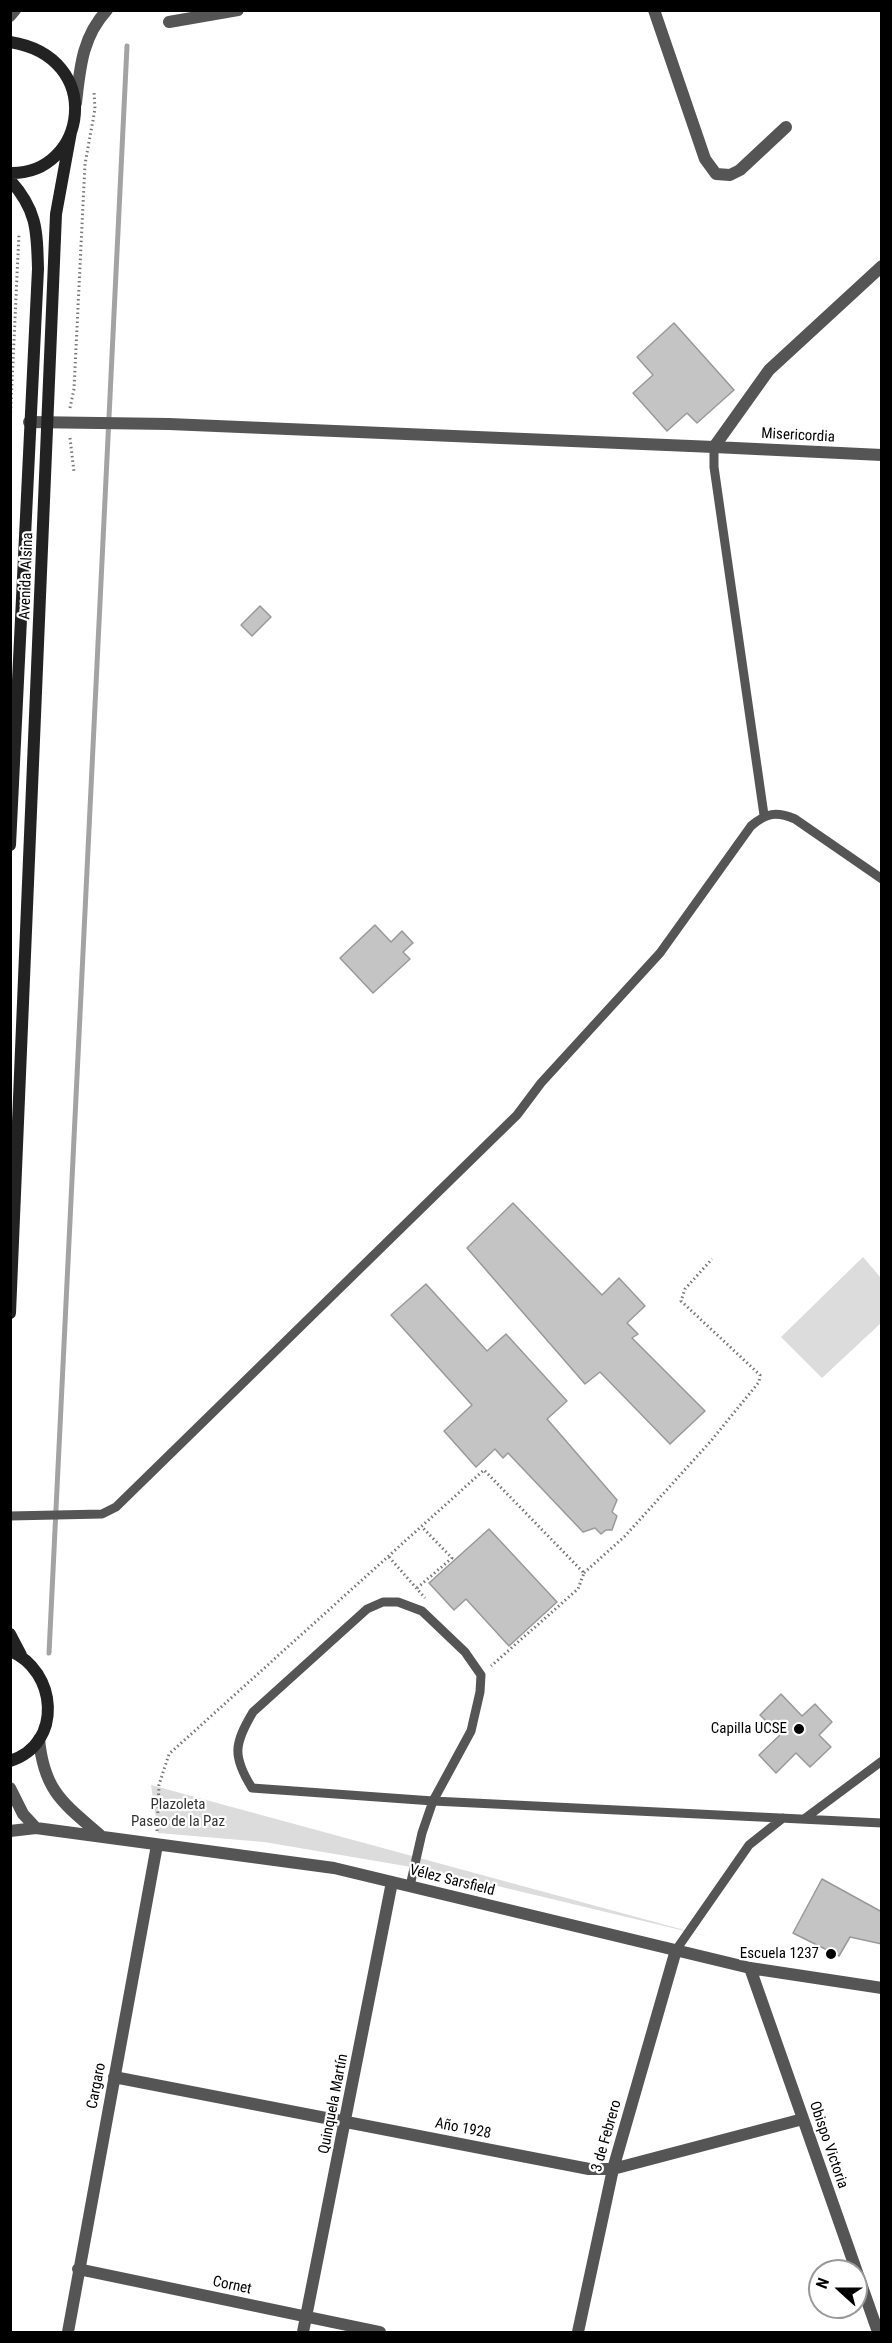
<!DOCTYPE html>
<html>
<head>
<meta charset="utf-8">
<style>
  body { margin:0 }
  #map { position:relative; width:892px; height:2343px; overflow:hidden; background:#fff; font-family:"Roboto Condensed",sans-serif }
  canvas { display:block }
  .frame { position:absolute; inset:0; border:12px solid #000; pointer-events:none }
  .north { position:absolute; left:808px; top:2259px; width:60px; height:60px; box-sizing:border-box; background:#fff; border:2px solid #999; border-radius:50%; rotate:291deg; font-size:16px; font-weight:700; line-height:24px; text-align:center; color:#000 }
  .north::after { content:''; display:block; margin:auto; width:21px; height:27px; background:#000; clip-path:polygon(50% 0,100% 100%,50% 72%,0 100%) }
</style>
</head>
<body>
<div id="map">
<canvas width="892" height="2343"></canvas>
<div class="frame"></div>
<div class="north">N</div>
</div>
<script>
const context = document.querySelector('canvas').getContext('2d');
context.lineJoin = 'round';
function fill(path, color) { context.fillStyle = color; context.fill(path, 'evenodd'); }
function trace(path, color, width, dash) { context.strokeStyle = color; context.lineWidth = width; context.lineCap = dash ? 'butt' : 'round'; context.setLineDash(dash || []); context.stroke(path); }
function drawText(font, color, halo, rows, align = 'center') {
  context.font = font + ' "Roboto Condensed",sans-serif'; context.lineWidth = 4.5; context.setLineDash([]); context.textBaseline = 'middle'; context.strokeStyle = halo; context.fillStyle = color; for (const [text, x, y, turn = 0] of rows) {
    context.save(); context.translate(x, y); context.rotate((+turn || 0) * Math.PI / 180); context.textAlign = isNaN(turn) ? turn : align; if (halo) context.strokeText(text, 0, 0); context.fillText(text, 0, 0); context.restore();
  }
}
const green = new Path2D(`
  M863,1257L881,1278V1323L822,1378L781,1337Z
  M151,1785L710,1937L435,1871L264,1842L158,1833Z`);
const stream = new Path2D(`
  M49,1653L127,46`);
const building = new Path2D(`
  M674,323L734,390L697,423L687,413L667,431L633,393L653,375L637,357Z
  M260,606L271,617L252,636L241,625Z
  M375,925L391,942L402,931L413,943L403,952L410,959L373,993L340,958Z
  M513,1203L602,1295L619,1278L645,1306L627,1323L638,1334L632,1338L705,1411L670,1444L600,1372L585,1384L467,1248Z
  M426,1284L487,1351L506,1334L567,1401L547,1419L617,1500L612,1512L617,1516L612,1530H606L601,1534L595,1528L583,1532L508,1453L503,1458L495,1449L476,1467L444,1431L472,1405L391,1315Z
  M489,1529L557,1602L509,1646L466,1599L454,1610L429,1583Z
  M781,1694L802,1716L815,1704L832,1722L819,1735L831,1747L810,1767L796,1753L776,1773L759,1755L780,1735L760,1715Z
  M822,1879L882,1912V1944L850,1937L839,1956L793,1933Z`);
const path = new Path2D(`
  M853,11V10
  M70,408L74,389L85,164L95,109L94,92
  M10,426L19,233
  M70,438L74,472
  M389,1557L425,1598
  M584,1573L625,1536L710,1442L759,1382L760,1375L681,1301L685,1289L712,1259
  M417,1588L452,1558L422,1527
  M157,1831L159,1785L169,1754L484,1470L584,1573L578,1589L491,1666`);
const service = new Path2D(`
  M714,447V467L764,815
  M10,1516L102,1514L116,1507L517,1115L541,1083L660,953L751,826C766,813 776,811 795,819L882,879
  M804,1819L882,1761
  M410,1886L422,1833L433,1801L471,1731L480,1692L481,1675L465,1652L422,1611L398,1602H383L367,1609L253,1712C234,1744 232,1756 252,1788L433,1801L882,1823
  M676,1950L749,1845L783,1818`);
const minor = new Path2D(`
  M654,10L705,159L716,174L730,175L740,170L786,127
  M169,22L238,10
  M29,422L169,424L714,447L769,370L882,266
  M714,447L882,455
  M39,1739C44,1791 63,1803 100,1835
  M10,1788L23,1814L36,1828
  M10,1831L36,1828L334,1868L750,1968L882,1988
  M750,1968L878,2332
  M114,2077L589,2169H613L803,2119
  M78,2269L380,2332
  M68,2332L157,1845
  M303,2332L392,1882
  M578,2332L613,2169L676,1950`);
const tertiary = new Path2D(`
  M10,16L15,10
  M76,103C80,68 82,37 107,10`);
const secondary = new Path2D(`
  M10,42C106,57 87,175 10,173
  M10,180C37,210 37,230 38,269L10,845
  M10,1313L56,214L71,132
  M10,1634L21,1655
  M10,1651C57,1670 64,1744 10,1761`);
const markers = [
  [799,1729,6,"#000"],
  [831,1954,6,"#000"]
];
const streetNames = [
  ["Misericordia",798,436,3],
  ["Avenida Alsina",27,576,-88],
  ["Vélez Sarsfield",452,1881,14],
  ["Cargaro",97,2086,-79],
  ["Quinquela Martín",334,2104,-79],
  ["Año 1928",463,2129,11],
  ["3 de Febrero",607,2136,-74],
  ["Obispo Victoria",828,2145,71],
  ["Cornet",232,2286,12]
];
const poiNames = [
  ["Capilla UCSE",787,1729],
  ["Escuela 1237",819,1954]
];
const parkNames = [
  ["Plazoleta",178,1805],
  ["Paseo de la Paz",178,1822]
];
fill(green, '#dcdcdc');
trace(stream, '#a3a3a3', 5);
fill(building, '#c4c4c4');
trace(building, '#999', 1.5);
trace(path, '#777', 3, [1.5, 3]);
trace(service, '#555', 9);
trace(minor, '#555', 12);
trace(tertiary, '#555', 12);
trace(secondary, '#222', 12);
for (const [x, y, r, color] of markers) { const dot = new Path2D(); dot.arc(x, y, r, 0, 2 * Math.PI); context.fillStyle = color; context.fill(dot); trace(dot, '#fff', 2); }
drawText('15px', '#000', '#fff', streetNames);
drawText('15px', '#000', '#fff', poiNames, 'right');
drawText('15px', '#333', '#fff', parkNames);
</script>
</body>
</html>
